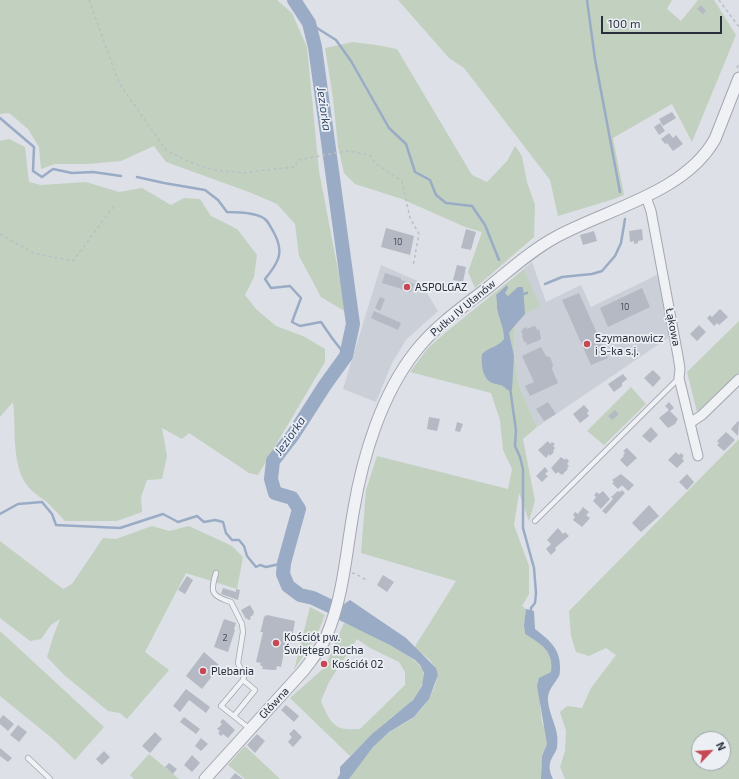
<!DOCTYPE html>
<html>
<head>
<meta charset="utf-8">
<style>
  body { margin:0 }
  #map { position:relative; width:739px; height:779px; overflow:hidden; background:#dde0e6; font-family:"Exo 2",sans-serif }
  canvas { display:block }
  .north { position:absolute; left:691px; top:731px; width:40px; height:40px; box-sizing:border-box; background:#eceff4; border:1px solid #9ea2aa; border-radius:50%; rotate:65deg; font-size:11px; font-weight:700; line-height:16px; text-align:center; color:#282e3c }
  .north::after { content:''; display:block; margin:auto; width:14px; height:18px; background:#c54854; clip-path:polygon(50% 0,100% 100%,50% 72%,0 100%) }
  .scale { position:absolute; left:601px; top:16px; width:121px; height:18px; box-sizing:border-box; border:2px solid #282e3c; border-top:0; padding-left:5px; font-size:12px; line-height:14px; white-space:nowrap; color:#282e3c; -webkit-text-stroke:3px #eceff4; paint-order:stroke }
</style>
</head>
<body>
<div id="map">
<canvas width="739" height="779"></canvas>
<div class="north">N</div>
<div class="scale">100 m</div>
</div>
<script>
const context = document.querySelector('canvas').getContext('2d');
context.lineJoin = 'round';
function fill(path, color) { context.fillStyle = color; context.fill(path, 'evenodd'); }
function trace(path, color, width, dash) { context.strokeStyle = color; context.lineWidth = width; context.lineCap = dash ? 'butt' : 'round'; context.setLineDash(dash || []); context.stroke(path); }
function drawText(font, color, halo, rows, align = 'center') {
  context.font = font + ' "Exo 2",sans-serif'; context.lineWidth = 3.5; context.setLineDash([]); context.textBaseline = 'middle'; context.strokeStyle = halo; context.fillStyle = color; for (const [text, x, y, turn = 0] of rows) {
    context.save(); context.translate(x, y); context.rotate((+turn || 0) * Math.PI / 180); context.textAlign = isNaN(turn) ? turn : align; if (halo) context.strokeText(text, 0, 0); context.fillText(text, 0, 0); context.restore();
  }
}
const built = new Path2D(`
  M532,262L546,302L581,285L591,307L659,274L671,336L537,427L518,383L514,352L515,324L524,315L539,306L524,269Z
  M381,265L420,282L438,311L406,340L392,363L376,402L343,389Z`);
const green = new Path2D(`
  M0,0H277L292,13L307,47L319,171L346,312L321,297L299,256L295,224L277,204L249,192L166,162L154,146L121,161L87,164H55L41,169L39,147L28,129L9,113L0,114Z
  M398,0H672L667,9L681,21L698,0H714L736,35L692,142L672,104L613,138L624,195L614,199L558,216L550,180L464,68L449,58Z
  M353,42L376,45L397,49L472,175L487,182L507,161L515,146L522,156L527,182L535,205L534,237L475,288L468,272L482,232L465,227L402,199L355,184L344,173L338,147L333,98L325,48Z
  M9,139L25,147L29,182L41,185L86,182L119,192L142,188L171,205L184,198L200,199L211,216L237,229L257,255L254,277L245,295L256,309L276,326L303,336L325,349V362L258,475L249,473L189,433L182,439L162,428L167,456L162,479L147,480L141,497L142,512L117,521H65C60,516 55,510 50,505C41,497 29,491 23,479C12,456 16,428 13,402L0,417V141Z
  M524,269L540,306L524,315L515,324L514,352L518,383L537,427L523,439L535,501L529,521L519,493L514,525L529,566V594L522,606L526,609L524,625L525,634C541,644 554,651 551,672L547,675L540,705L542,722L547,735V744L542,756L541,779H349C360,763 372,745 388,733C396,727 407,723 414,717C424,708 442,681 436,669C432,660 422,653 414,648L456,581L361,553L366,490L377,456L508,489L512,469L503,450L500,420L491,393L410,372L428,348L445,333Z
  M739,321V373L697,412L687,372Z
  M631,387L646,404L604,445L587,431Z
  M739,439V779H565L560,767L565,751L566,731L560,712L567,706L582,708L591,688L616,655L606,648L589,656L576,652L571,636L569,611ZM699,739H723V763H699Z
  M152,526L169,531L189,526L232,546L243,557L237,589L186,573L145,652L169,670L127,719L120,713L108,711L63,674L47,657L53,637L60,619L51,625L41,639L30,641L0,618V541L63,589L72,584L103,538L116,539Z
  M310,607L325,615L317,635L294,670Z
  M344,623C360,629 419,656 423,671C426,681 419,692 413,699C408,706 399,711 392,717C378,729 364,743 350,756L290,698L324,668L327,662ZM357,639L370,648L399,662L405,672V685L360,729C354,729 343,730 338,727C329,722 325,710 321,701L329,682Z
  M0,631L104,727L75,760L53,739L0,696Z
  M245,746L280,779H245L228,765Z
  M149,754L179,779H134L130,775Z`);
const water = new Path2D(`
  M507,285L508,288L505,293L508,296L518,287H523L525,314L511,330L509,333L514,356L512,390H507C504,384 496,385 490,382C482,376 481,363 482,354C489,347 498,347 504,339C504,328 499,319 497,308C497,303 497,300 496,295Z
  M350,600L406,638L436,668L438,675L429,699L414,717L389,732L373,747L349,779H337L340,774V767L372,734L413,700L422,686L424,673L420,665L415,660L390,645L339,620L344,604Z
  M526,609L534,611L535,629C549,640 560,648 560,667C560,671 560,674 559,676C554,685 547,690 548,701C550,719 560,729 557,748C556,751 554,754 553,756C548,764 549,771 553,779H541L542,756L547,744L537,686L539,678L551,672C554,651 541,644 525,634L524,625Z`);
const stream = new Path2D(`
  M587,0L595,59L620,192
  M309,23L336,40L351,61L389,128L406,144L415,172L430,180L436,195L446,203L472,206L485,225L499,260
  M0,118L34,147L33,171L42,177L53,169L72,173L93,172L121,176
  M137,177L164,183L205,190L218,200L227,212C237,212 259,213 266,220C269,223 271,228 273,231C285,252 279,262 265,279L271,288L290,286L301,298L292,322L300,326L321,322L332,338L346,356
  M545,284L562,277L592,274L602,271L615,256L621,243L625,219
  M520,295L527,293
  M510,388L516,430L515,446L520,457L523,469V528L534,568L536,593L535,603L531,608V614
  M0,514L18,504L42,502L52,514L56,525L120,528L163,514L178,522L197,516L204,522L215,520L223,522L226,533L232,540H239L244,546L247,556L256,567L260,565L266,567L284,563`);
const river = new Path2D(`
  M294,0L309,23L315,47L353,324L346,356L325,385L293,435L273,461L271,479L275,493L292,498L299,509L284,563L283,574L288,586L300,595L313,598L359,620`);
const building = new Path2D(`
  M701,5L706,11L703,14L697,9Z
  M672,112L676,118L663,126L659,119Z
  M660,123L665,131L659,135L654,127Z
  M669,133L673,138L676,135L683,144L673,151L667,143L665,144L661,139Z
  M386,228L414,236L410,255L381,247Z
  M466,229L476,232L471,250L461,248Z
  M642,229L643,240L638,241V243L634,244V241L630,242L629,231Z
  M594,231L597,241L583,245L580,235Z
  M457,265L466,267L463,282L453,280Z
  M385,273L401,278V280L414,284L411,292L382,283Z
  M642,288L650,307L608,327L600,308Z
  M579,293L608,358L591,365L562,300Z
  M380,297L385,299L380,311L375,308Z
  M720,309L728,317L719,325L717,323L714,326L707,318L710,315L712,317Z
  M374,311L401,323L398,330L371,318Z
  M699,325L706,332L697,341L690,334Z
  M534,326L536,327L537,330L539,329L541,338L540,340L527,345L526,342H524L522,336L523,335L521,331H523L522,329L526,327L527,329Z
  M541,347L546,356L550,357L553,365L552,369L558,383L530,396L525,386L534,382L522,356Z
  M653,370L661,378L653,387L644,378Z
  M623,374L627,379L622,383V386L614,392L608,384Z
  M548,402L556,414L544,421L536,409Z
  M669,402L674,408L670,411L678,419L675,424L668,428L659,418L669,410L665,406Z
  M584,405L589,411L587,413L589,416L580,423L573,414Z
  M615,410L619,414L612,420L608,416Z
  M429,417L440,419L437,431L427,429Z
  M738,421L739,422L738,436L731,429Z
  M457,422L463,424L460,432L455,431Z
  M651,427L658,435L650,443L642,436Z
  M726,432L735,440L724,451L717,445L719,443L717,441Z
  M548,441L550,444L552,442L555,444L553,446L555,448L553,451L554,452L550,456L549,454L546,458L538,450Z
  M627,448L637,458L627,467L620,460L624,456L623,455L625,453L623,451Z
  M676,452L679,455L681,453L684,456L682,458L684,461L677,468L668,460Z
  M561,457L565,460L566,458L569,461L567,464L569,466L567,468L568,469L562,475L558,472L556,474L551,468Z
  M545,467L548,471L545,474L548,476L542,482L536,476Z
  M621,474L634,485L628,491L622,485L618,489L612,483L614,482L612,480Z
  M687,474L694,482L687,490L679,482Z
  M622,490L625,493L606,514L602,511L613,499L611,497L618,491L620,492Z
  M603,491L610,499L601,509L593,501L596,497L594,495L597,492L599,494Z
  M649,505L659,516L641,532L632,523Z
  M583,507L589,512L586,515L590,518L582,527L573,520L575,517L573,515L575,512L578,514Z
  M558,528L563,534L565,532L569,536L555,548L556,550L551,555L546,549L551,544L547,540Z
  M383,575L394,582L387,592L377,585Z
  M187,576L193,580L185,594L178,590Z
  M223,588L236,592V589L240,590L238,600L221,594Z
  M250,605L254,612L253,615L250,617L251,619L248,620L247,618L246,619L241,610Z
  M267,615L295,621L290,648L285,647L281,667L277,666L276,670H273L262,669L263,667L260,665L261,663L256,662L263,632H260L261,630L264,617Z
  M224,619L236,623L234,629L235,630L228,652L214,647Z
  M204,652L220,666L202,689L186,676Z
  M186,689L210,707L206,713L189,700L180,712L173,706Z
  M286,705L299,716L294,722L281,710Z
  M3,715L14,724L8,731L0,724V719Z
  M184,717L200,729L196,734L180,722Z
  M223,719L235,730L228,738L223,734L221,736L218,733L220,731L217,729L222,724L220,722Z
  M18,725L27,732L19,742L10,735Z
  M294,729L302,737L293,747L288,742L292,737L289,734Z
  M155,732L162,739L150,753L142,746Z
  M257,734L265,741L255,753L247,745Z
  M201,738L208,744L201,751L195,746Z
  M0,748L12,758L8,762L0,756Z
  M104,751L110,757L102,765L96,759Z
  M192,755L200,763L192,772L184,765Z
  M169,763L177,769L173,774L165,767Z
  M235,773L243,779H230Z`);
const path = new Path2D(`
  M89,0L119,83L166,150L185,160L206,168L223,171L244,173L264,170L295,167L298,160L347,151L370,155L375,163L402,181L410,218L419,234L413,266
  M719,0L739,27
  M737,68L739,63
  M0,234L33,253L73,261L114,206
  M352,573L356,574L368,581`);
const service = new Path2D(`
  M535,521L679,378
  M216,573C210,592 211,596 231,602L242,624L243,632L238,663L244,676L243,680L221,706L250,729
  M234,716L255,690L243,680
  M28,758L50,779`);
const minor = new Path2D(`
  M646,197L651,211L678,356L680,369L679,378L698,456
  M690,423L702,415L739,379`);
const tertiary = new Path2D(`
  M205,779L304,670C312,659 321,649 326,637C344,596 346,551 354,508C363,455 382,394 415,352C435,326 464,306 490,286C511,269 532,250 556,237C607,209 685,193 715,139L739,78`);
const markers = [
  [407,287,4,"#c54854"],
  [587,344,4,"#c54854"],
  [276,643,4,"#c54854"],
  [324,664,4,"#c54854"],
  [203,671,4,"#c54854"]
];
const numberNames = [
  ["10",398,242],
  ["10",625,307],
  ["2",225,638]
];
const poiNames = [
  ["ASPOLGAZ",415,287],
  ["Szymanowicz",595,338],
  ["i S-ka s.j.",595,351],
  ["Kościół pw.",284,637],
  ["Świętego Rocha",284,650],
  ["Kościół 02",332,664],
  ["Plebania",211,671]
];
const streetNames = [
  ["Pułku IV Ułanów",463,308,-40],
  ["Łąkowa",673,327,79],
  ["Główna",274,703,-47]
];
const waterNames = [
  ["Jeziorka",324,109,82],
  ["Jeziorka",290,436,-55]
];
fill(built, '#cbcfd8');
fill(green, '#c2d0bf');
fill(water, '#9aacc5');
trace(stream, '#9aacc5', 2.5);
trace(river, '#9aacc5', 14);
fill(building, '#b5b9c3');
trace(service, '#a3a7b0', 6);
trace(minor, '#a3a7b0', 11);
trace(tertiary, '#a3a7b0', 13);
trace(path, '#bcbec5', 1.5, [3, 3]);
trace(service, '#f0f1f5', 4.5);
trace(minor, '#f0f1f5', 9);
trace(tertiary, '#f0f1f5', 11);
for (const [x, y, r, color] of markers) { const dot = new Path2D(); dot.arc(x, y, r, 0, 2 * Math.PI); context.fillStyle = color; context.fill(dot); trace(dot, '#eceff4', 1.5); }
drawText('9px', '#4b515e', null, numberNames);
drawText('11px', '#282e3c', '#eceff4', poiNames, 'left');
drawText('11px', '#282e3c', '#eceff4', streetNames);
drawText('italic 12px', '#344b6d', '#eceff4', waterNames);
</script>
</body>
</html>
